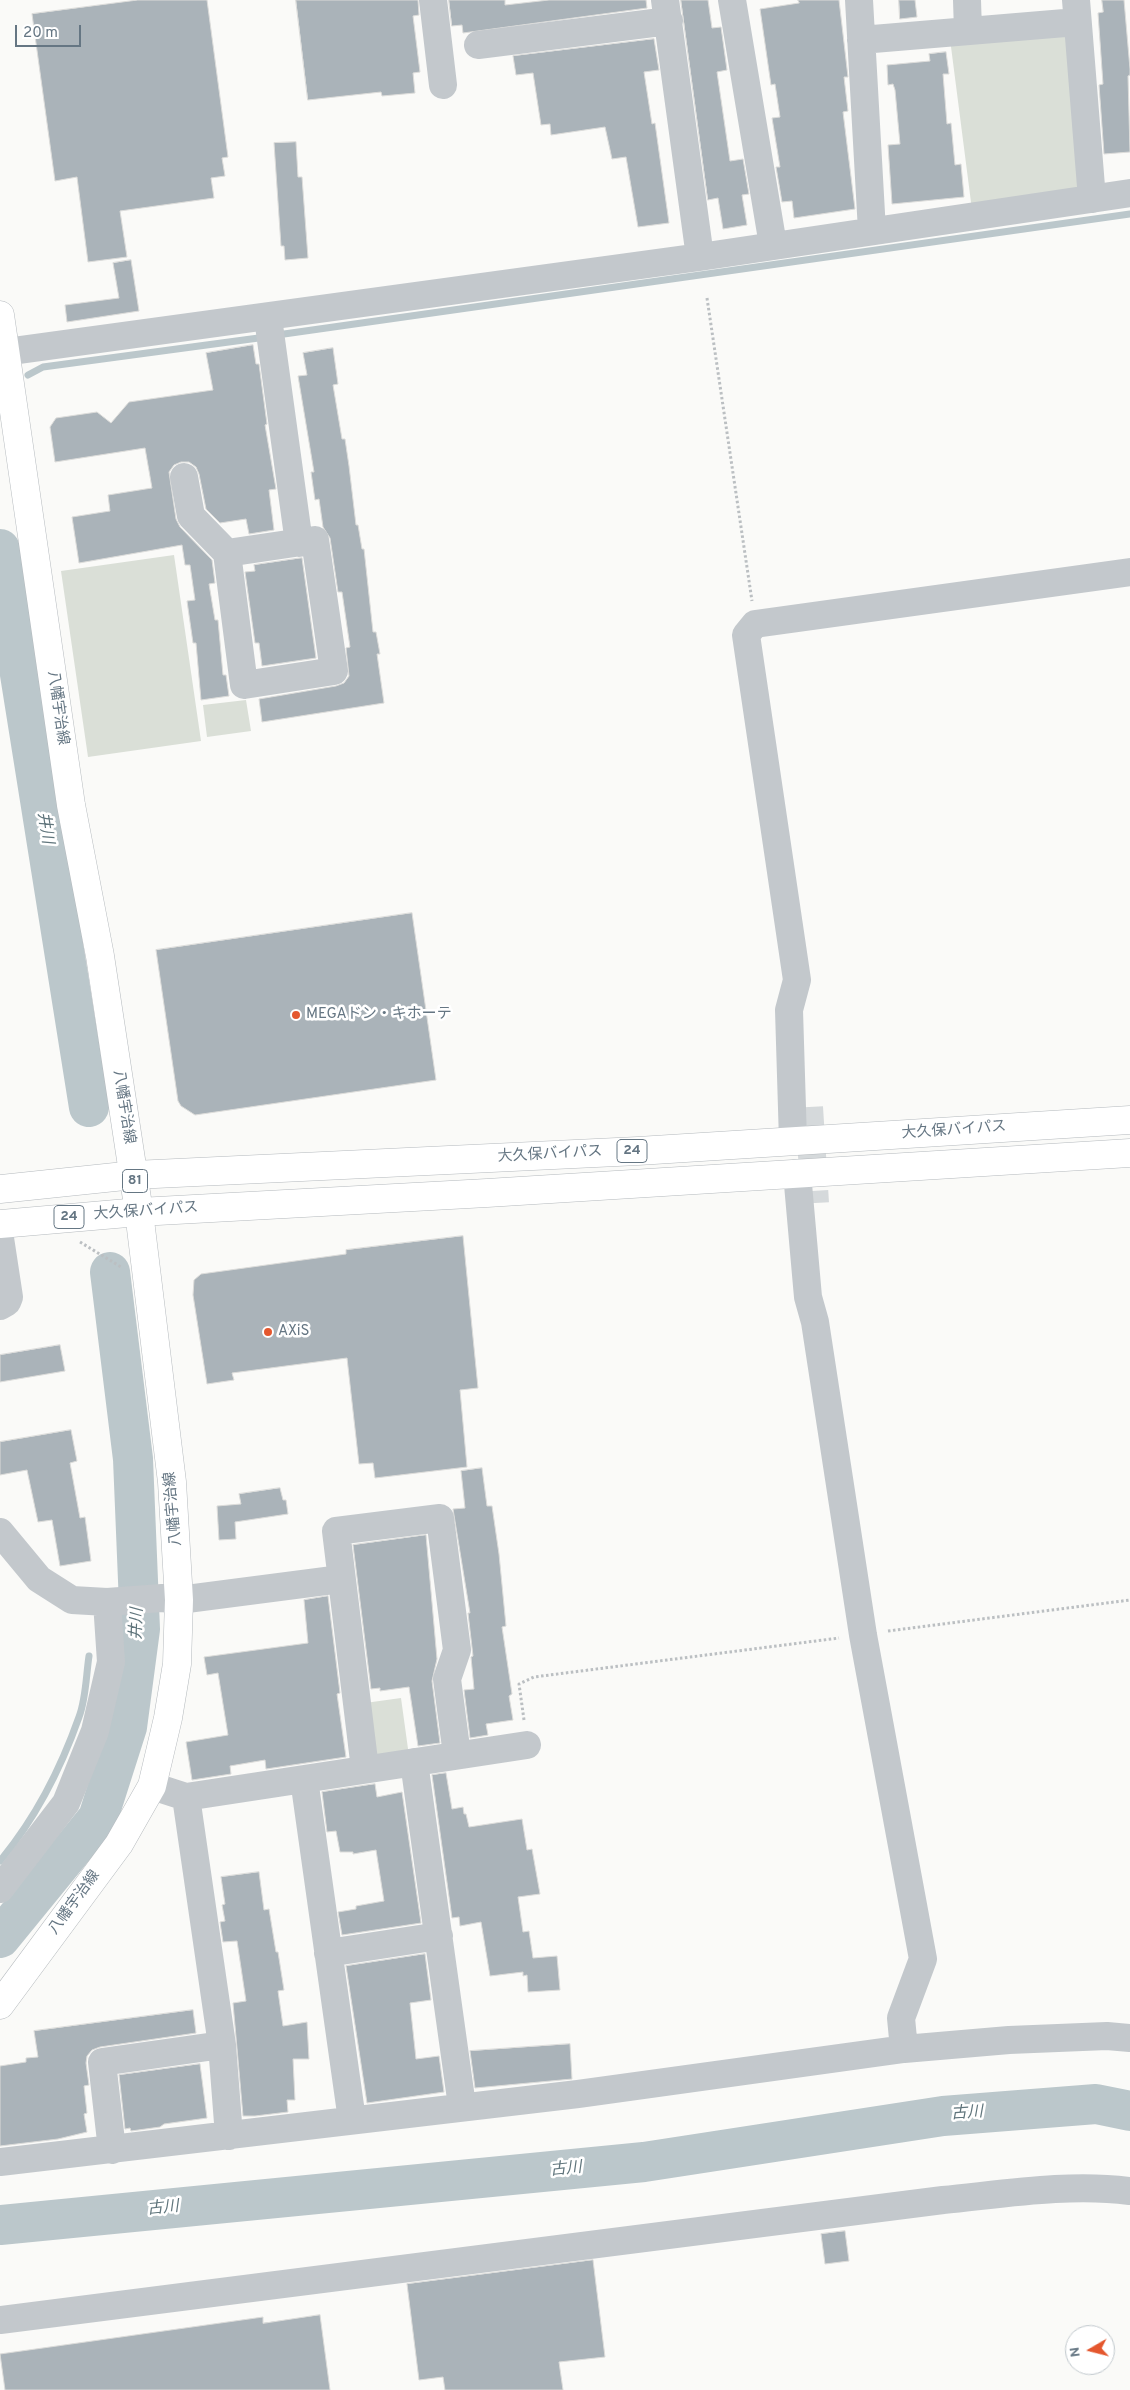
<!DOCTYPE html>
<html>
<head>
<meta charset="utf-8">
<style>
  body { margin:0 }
  #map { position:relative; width:1130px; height:2390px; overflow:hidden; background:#fafaf8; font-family:Overpass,sans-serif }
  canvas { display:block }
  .north { position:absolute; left:1065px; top:2325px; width:50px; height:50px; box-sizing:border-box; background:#fff; border:1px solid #c1c8cd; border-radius:50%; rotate:262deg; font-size:14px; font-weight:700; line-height:20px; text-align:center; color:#657683 }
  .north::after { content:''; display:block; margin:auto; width:18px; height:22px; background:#e4572e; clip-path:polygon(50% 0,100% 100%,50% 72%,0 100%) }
  .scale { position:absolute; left:15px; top:25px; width:66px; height:22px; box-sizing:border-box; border:2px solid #657683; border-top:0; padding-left:6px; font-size:15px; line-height:18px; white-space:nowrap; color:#657683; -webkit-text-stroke:4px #fff; paint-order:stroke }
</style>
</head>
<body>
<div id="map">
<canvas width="1130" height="2390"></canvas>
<div class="north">N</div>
<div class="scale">20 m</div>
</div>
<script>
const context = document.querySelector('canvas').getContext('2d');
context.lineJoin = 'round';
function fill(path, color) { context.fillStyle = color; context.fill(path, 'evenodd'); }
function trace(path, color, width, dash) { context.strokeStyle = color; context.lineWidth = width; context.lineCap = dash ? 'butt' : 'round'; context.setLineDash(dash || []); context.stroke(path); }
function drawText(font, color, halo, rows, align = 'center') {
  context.font = font + ' Overpass,"Noto Sans JP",sans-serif'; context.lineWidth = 5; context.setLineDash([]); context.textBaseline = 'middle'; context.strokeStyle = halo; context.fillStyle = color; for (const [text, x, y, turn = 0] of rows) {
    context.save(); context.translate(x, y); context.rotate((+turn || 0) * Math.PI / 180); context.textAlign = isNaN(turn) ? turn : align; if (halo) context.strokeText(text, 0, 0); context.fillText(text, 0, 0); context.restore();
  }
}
const green = new Path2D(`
  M1070,31L1080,195L972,210L950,39Z
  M174,555L201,741L88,757L61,571Z
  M246,700L251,731L207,737L203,705Z
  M401,1698L409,1756L371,1761L365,1703Z`);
const stream = new Path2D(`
  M277,335L1130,214
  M28,375L43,367L266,337
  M0,1861C35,1819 61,1768 79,1717C86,1699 86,1676 89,1656`);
const river = new Path2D(`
  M0,549L89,1107
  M0,1938L98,1818L127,1727L140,1629L133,1459L110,1272
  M0,2225L644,2162L943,2116L1096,2104L1130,2111`);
const building = new Path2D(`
  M138,0H207L228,157L222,158L225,176L211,178L214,198L120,211L127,257L88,262L77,177L55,181L32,14Z
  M296,0H418L419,15L413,16L420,72L413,73L415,93L382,96L381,92L308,100Z
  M449,0H505V5L549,0H646L647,8L463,33L462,25L452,26Z
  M681,0H708L712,28L721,27L727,70L717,72L730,161L743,159L749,194L742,195L747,225L723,229L718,198L708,200Z
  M798,0H839L848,77H844L848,111L843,112L855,209L794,218L792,201L782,202L776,167H780L772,118L780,117L775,84L771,85L760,9L799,3Z
  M899,0H915L917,17L900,19Z
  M1102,0H1124L1130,69V75L1128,76L1130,152L1104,154L1099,85L1103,84L1098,13L1103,12Z
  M654,39L659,70L644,72L652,124L655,123L669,223L638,227L626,157L612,159L605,127L551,135L550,124L541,125L533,73L516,75L513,56Z
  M946,52L949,74H943L947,124L951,123L955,165L961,164L964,197L892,204L888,145L900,144L895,90L893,84L888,85L887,65L930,61L929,54Z
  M296,142L298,177H302L308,258L285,260L284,246H281L274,143Z
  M131,260L139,311L67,322L65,305L119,298L113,263Z
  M253,345L256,364H259L267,424L265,425L276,489L269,490L274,530L249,534L246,519L220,523L206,509L199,474L196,467L189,462H181L174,465L169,472L176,519L180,527L212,560L215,583L209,584L215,620H218L223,675H226L229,696L201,700L196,643H193L187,601L195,600L190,565H185L182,545L79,563L72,517L110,511L108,495L152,488L145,448L55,462L50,427L56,418L97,412L111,423L129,402L213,390L206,353Z
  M333,348L338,384L333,385L342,439H345L349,466L356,525H358L362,549H364L373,632H376L380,654H377L384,703L262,722L259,699L336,686L344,683L349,676L346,648L350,647L342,592H338L330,538L323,527L319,499L315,500L311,472H314L298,376L307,375L303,353Z
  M302,558L316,658L262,666L259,643H255L245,572L255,571L254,565Z
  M412,913L436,1080L195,1115L181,1106L178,1101L156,950Z
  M463,1236L478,1388L460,1390L467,1467L375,1478L373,1463L359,1464L347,1358L232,1373L234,1380L207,1384L193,1295L194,1280L201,1274L346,1254V1250Z
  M60,1345L65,1371L0,1382V1355Z
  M71,1430L77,1461L70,1463L80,1518L85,1517L91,1561L60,1566L52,1520L38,1522L27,1470L0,1475V1442Z
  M482,1468L487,1506H492L499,1554L506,1626L502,1627L512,1694L509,1696L513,1720L486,1724L488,1735L470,1738L464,1690L474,1689L471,1657L473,1656L468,1613H470L453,1509L465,1508L461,1471Z
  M280,1488L283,1500H286L288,1514L235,1522L236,1539L219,1540L217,1506L241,1504L239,1494Z
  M426,1535L437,1659L432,1681L440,1743L418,1746L409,1687L380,1691V1688L371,1689L353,1545Z
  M328,1596L340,1693L337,1694L346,1757L266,1769L265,1760L230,1766L231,1774L192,1780L186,1742L228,1735L218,1673L207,1675L204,1657L308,1643L304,1600Z
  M446,1773L452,1809L463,1807L464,1814H466L469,1827L522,1819L527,1850L532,1849L540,1894L518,1897L523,1932L529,1931L533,1958L557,1956L560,1990L528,1992L527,1975L523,1976V1972L490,1976L481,1922L460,1926L459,1917L452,1918L432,1775Z
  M375,1784L377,1797L402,1792L421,1923L342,1935L338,1912L356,1909V1906L384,1901L376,1850L353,1854V1852H340L336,1831L327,1832L322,1792Z
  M259,1872L264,1910L269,1909L276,1952H278L284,1990L278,1991L283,2026L307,2022L309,2059H293L295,2100H287L288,2112L255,2116H243L233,2003L246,2001L237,1941L223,1942L220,1922L225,1921L222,1905L225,1904L221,1877Z
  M425,1954L431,2000L410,2003L416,2059L439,2056L444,2092L367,2103L346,1966Z
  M193,2010L196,2033L100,2047L92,2050L87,2056L86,2063L89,2085L84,2086L87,2113L84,2114L87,2132L58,2139L0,2146V2066L26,2062V2058L38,2057L34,2031Z
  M570,2044L572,2079L475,2088L470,2051Z
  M200,2064L207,2118L164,2124L160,2127L131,2131L130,2128L125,2129L119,2075Z
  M845,2231L849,2261L825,2264L821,2234Z
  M593,2260L605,2357L559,2362L563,2390H445L443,2377L419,2380L407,2284Z
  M320,2315L330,2390H5L0,2354L263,2317V2323Z`);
const minorTunnel = new Path2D(`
  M809,1107L815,1203`);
const path = new Path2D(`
  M707,298L752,601
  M80,1242L121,1267
  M888,1631L1130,1600
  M524,1720L519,1684L534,1677L839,1638`);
const minor = new Path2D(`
  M433,0L443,85
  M665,0L700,257
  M732,0L773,245
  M859,0L872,231
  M967,0L968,31
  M1076,0L1092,199
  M861,40L1077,22
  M478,45L669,21
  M268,318L299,543
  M0,355L5,352L700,257L1130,193
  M184,477L191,516L227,553L244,685L334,671L315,540L227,553
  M793,1141L789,1010L797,980L746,635L755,624L1130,572
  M797,1173L808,1297L815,1322L863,1635L923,1959L901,2018L904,2049
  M0,1238L9,1297L7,1302L0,1306
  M0,1532L39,1579L72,1600L107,1602L162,1598L179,1600L341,1579
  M414,1762L462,2106
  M365,1769L336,1531L440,1518L457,1650L447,1679L457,1755
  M304,1779L352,2120
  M152,1786L186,1797L222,2045L229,2136
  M186,1797L527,1745
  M0,1889L66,1803L95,1731L111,1662L107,1602
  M328,1953L439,1936
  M112,2150L102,2062L222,2045
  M0,2162L578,2094L904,2049L1009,2040L1107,2036L1130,2038
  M0,2320L943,2200C1004,2194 1069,2183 1130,2191`);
const major = new Path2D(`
  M0,315L71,805L100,956L139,1212L172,1482L179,1600L177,1664L168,1718L152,1786L119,1844L0,2005`);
const highway = new Path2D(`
  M0,1189L134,1175L638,1151L1130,1120
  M0,1224L139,1212L487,1193L1130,1153`);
const markers = [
  [296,1015,5,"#e4572e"],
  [268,1332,5,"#e4572e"]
];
const shields = [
  [632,1151,30],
  [135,1181,25],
  [69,1217,30]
];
const shieldNames = [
  ["24",632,1151],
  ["81",135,1181],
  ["24",69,1217]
];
const streetNames = [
  ["八幡宇治線",57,708,82],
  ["八幡宇治線",123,1107,81],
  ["大久保バイパス",954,1131,-4],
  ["大久保バイパス",550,1155,-3],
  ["大久保バイパス",146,1212,-4],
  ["八幡宇治線",174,1509,-95],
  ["八幡宇治線",75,1903,-54]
];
const poiNames = [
  ["MEGAドン・キホーテ",306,1015],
  ["AXiS",278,1332]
];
const waterNames = [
  ["井川",44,828,81],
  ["井川",138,1624,-88],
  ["古川",967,2114,-4],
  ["古川",566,2170,-6],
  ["古川",163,2209,-6]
];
fill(green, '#dadfd7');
trace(stream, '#bbc7cb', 7);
trace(river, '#bbc7cb', 40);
fill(building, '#aab3b9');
trace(building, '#dcdcda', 1);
trace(minorTunnel, '#d5d9db', 28, [28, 14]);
trace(major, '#b5babe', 29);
trace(highway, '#b4b9bd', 29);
trace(path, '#bbbfc2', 3, [2.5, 2.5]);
trace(minor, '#c3c8cc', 28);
trace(major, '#fff', 28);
trace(highway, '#fff', 28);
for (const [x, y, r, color] of markers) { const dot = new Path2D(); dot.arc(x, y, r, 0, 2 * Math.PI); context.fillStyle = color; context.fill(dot); trace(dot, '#fff', 2); }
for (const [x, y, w] of shields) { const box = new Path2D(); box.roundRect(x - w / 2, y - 11.5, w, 23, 4); context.fillStyle = '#fff'; context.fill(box); trace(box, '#657683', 1); }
drawText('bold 14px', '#657683', null, shieldNames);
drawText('15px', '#657683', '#fff', streetNames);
drawText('15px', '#657683', '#fff', poiNames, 'left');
drawText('italic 16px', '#60757c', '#fff', waterNames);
</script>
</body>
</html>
